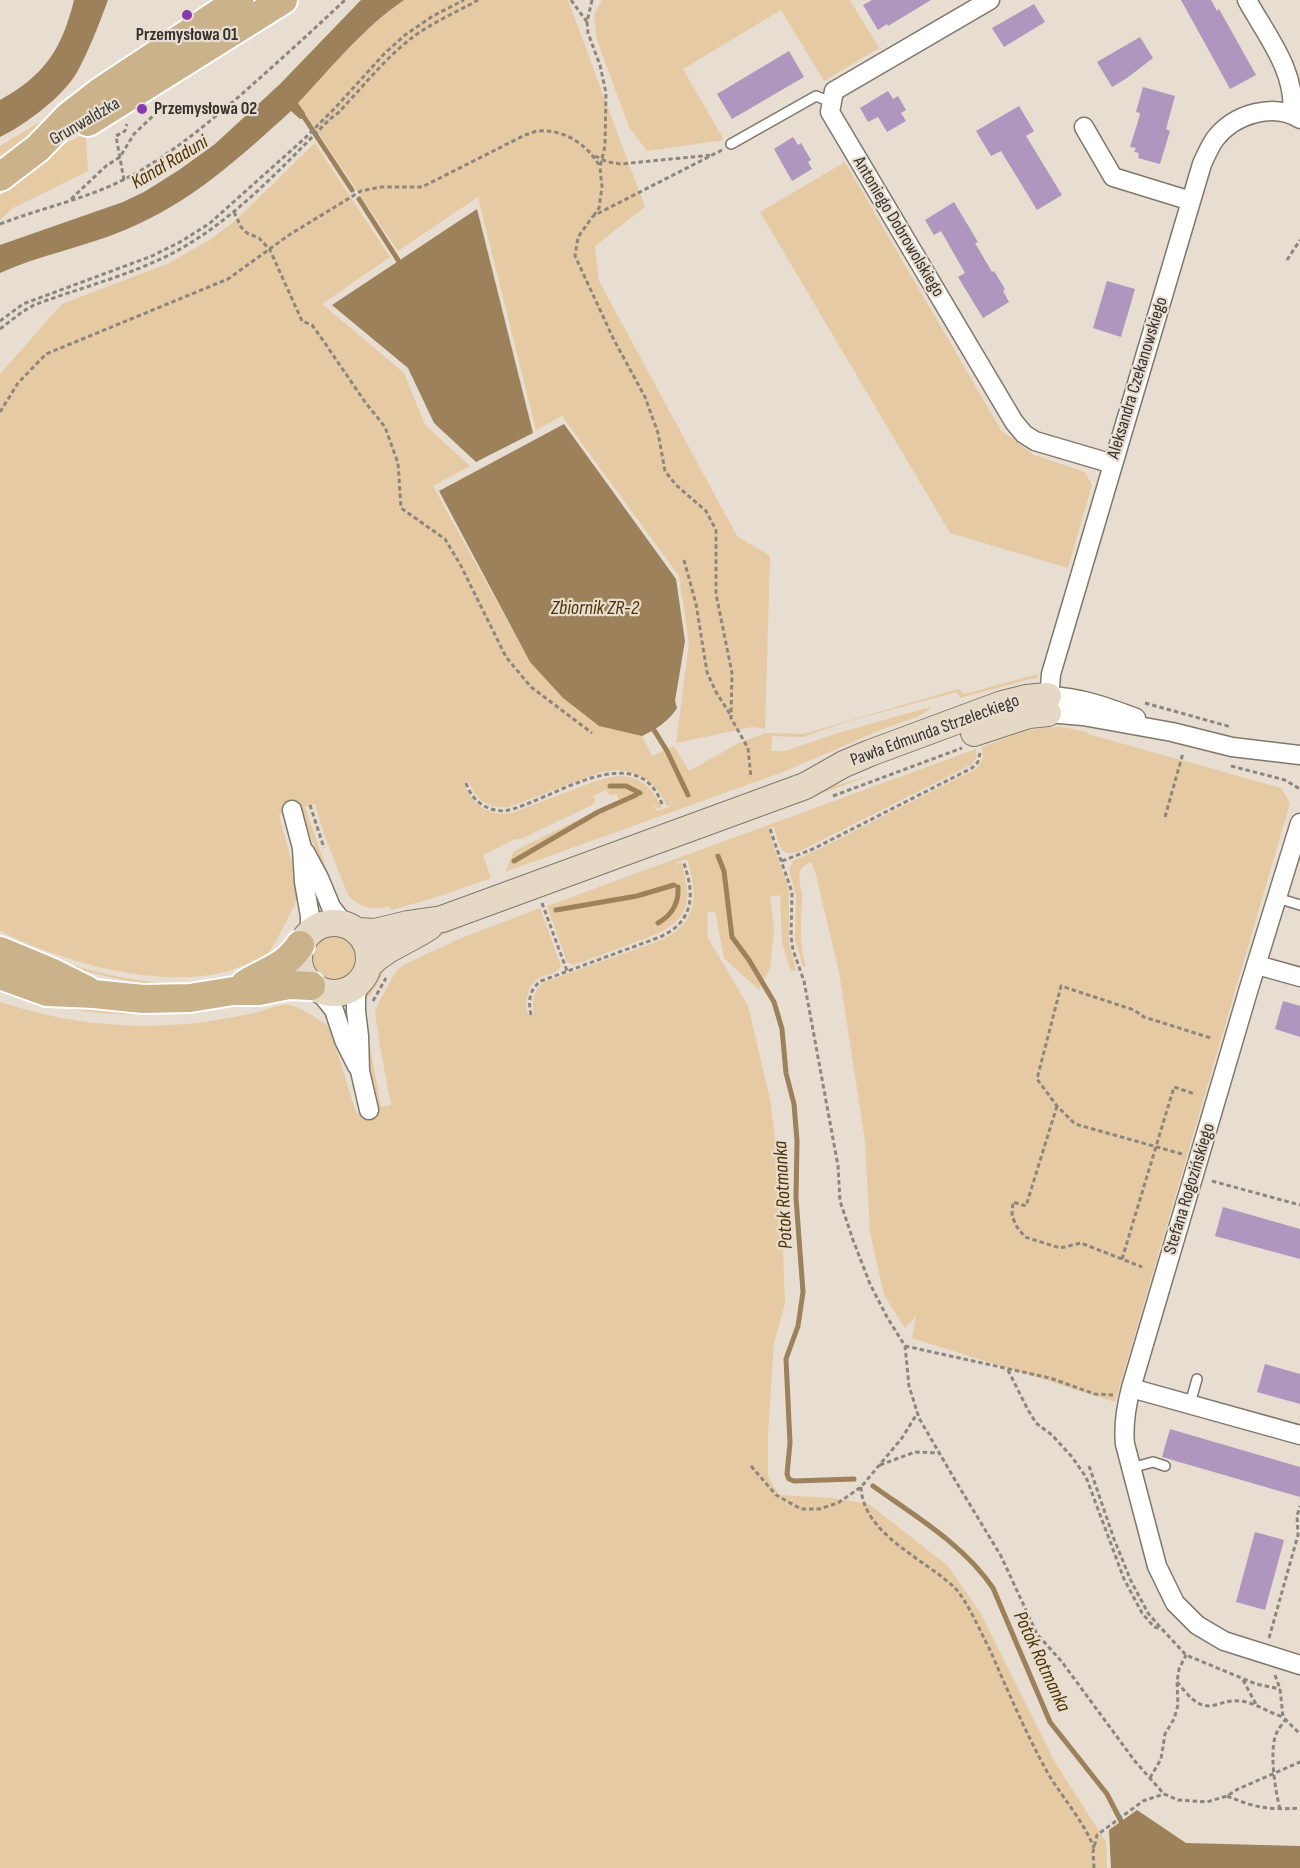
<!DOCTYPE html>
<html>
<head>
<meta charset="utf-8">
<style>
  body { margin:0 }
  canvas { display:block; background:#e7ddd0 }
</style>
</head>
<body>
<canvas width="1300" height="1868"></canvas>
<script>
const context = document.querySelector('canvas').getContext('2d');
context.lineJoin = 'round';
function fill(path, color) { context.fillStyle = color; context.fill(path, 'evenodd'); }
function trace(path, color, width, dash) { context.strokeStyle = color; context.lineWidth = width; context.lineCap = dash ? 'butt' : 'round'; context.setLineDash(dash || []); context.stroke(path); }
function drawText(font, color, halo, rows, align = 'center') {
  context.font = font + ' "Sofia Sans Condensed",sans-serif'; context.lineWidth = 4.5; context.setLineDash([]); context.textBaseline = 'middle'; context.strokeStyle = halo; context.fillStyle = color; for (const [text, x, y, turn = 0] of rows) {
    context.save(); context.translate(x, y); context.rotate((+turn || 0) * Math.PI / 180); context.textAlign = isNaN(turn) ? turn : align; if (halo) context.strokeText(text, 0, 0); context.fillText(text, 0, 0); context.restore();
  }
}
const green = new Path2D(`
  M404,0H568L645,207L595,246L599,281L737,536L770,556L765,729L752,727L676,743L689,643L679,576L562,416L536,430L478,197L398,251L298,103C332,67 363,29 404,0Z
  M602,0H850L879,48L824,81L781,10L683,69L724,140L647,151L629,127L597,40L594,15Z
  M68,105L0,164V146Z
  M84,134L86,138L88,171L13,208L0,220V196L62,145Z
  M315,143L390,257L322,304L404,373L425,425L470,466L433,486L530,662L563,698L599,726L642,736L652,756L674,746L689,771L739,743L766,733L803,734L958,689L965,694L1037,674L1038,677L960,698L957,692L846,722L803,737L772,736L771,751H785L838,733L930,707L932,708L917,717L883,729L783,772L505,872L514,851L619,800L616,793L612,795L608,794L606,790L593,796L595,800L594,804L521,839H515L483,855L491,878L437,897L391,910L389,906C372,911 361,908 348,895L324,834L315,804L305,807L331,882L328,888L301,808L279,814C282,831 301,885 297,898C294,907 273,949 267,955C261,961 250,963 242,966C174,995 63,963 0,931V374L62,304L167,264L208,241L234,222ZM616,770C641,771 657,784 667,806L670,805L672,794L671,806L658,811L651,804L659,809L662,808C640,761 608,776 570,791C550,798 531,806 512,813C488,817 472,805 464,783L469,782C476,801 490,809 509,807L601,772Z
  M845,162L1001,430L1034,455L1085,472L1092,485L1068,568L950,533L760,212Z
  M1062,727L1087,732L1088,734L1281,788L1290,803L1115,1402L912,1338L916,1316L905,1328L884,1295L870,1233L865,1141L839,972L815,871L811,862C807,864 802,866 800,871C798,877 801,888 802,895C802,919 798,943 806,966L803,967L795,939L796,896L789,869L793,861L821,848L974,770C983,764 984,757 982,747C1009,737 1032,726 1062,727Z
  M976,749L977,757L971,765L800,851C779,859 779,843 774,827L768,829L789,890V943L796,970L791,971L782,943L780,895L770,897L774,930L770,967L759,990L724,958L715,911L707,913L708,938L748,1006L770,1099L780,1180L785,1303L774,1343L768,1434V1476L779,1495L833,1498L869,1504L948,1566L981,1614L1054,1761L1106,1842L1107,1868H0V1002C66,1024 135,1031 204,1022C223,1019 241,1016 259,1012C268,1009 281,1004 290,1005C301,1007 322,1021 330,1028L356,1113L377,1108L368,1066L367,1029L381,1107L391,1105L380,1046L375,1012L378,1004L395,973L403,965L459,939L540,908L561,966C557,974 549,974 541,977C526,985 525,1001 528,1015H534C532,1001 532,991 545,982L664,939C700,920 697,892 687,859L677,862L675,873L678,863L681,862C699,916 678,927 631,944C612,951 593,958 574,965L567,962L547,906Z
  M872,775L480,919L410,950L450,926L807,794Z
  M0,936C47,960 119,982 171,983C203,983 231,976 261,966L217,984L144,985L67,967L0,941Z
  M311 959a23 23 0 1 1 46 0a23 23 0 1 1-46 0Z
  M388,961C383,976 374,992 363,1003C363,985 373,971 388,961Z
  M0,984L74,1006L104,1010H161L267,999C171,1019 94,1023 0,991Z`);
const water = new Path2D(`
  M74,0H108C99,24 89,51 76,74C62,97 25,125 0,137V100C45,75 62,49 74,0Z
  M361,0H404C363,28 332,67 298,103L305,113V119H300L291,111C238,159 192,202 125,230C85,247 39,255 0,273V245L123,202L144,192L179,170L215,144L280,84Z
  M477,209L533,433L476,462L434,423L408,368L332,305Z
  M564,424L676,579L685,641L675,701L677,708C669,721 655,730 642,736L599,726L563,698L530,662L439,491Z
  M1137,1810L1186,1843L1300,1846V1868H1111L1109,1830Z`);
const stream = new Path2D(`
  M302,114L352,190
  M359,199L398,260
  M654,730L667,751L688,795
  M610,786H626L640,793
  M718,856L724,871L732,937L749,960L774,1002L782,1029L786,1073L794,1104L797,1141L796,1198L803,1292L798,1326L786,1359L790,1443L787,1474L789,1479L794,1481L854,1479
  M514,861L598,812L636,795
  M556,910L637,896L674,885
  M658,923C672,915 679,903 678,887
  M873,1486C915,1516 963,1544 993,1588L1050,1722L1107,1794L1123,1825`);
const building = new Path2D(`
  M872,0H931L888,26L887,24L878,30L863,5Z
  M1181,0H1211L1217,11L1219,9L1256,75L1230,89Z
  M1034,4L1045,22L1004,47L992,28Z
  M1140,37L1153,58L1127,78L1112,87L1097,62Z
  M789,51L804,77L732,119L717,94Z
  M1143,87L1175,96L1166,129L1170,131L1160,164L1138,158L1139,153L1134,152L1136,148L1130,147L1139,118L1140,113L1136,112Z
  M888,91L893,99L898,96L906,110L901,113L906,121L887,132L878,117L868,122L860,108Z
  M1019,106L1034,131L1026,136L1062,195L1037,210L1001,151L991,156L976,131Z
  M793,137L798,145L801,143L811,160L808,162L812,169L792,181L774,149Z
  M954,202L978,242L975,243L992,272L994,271L1005,289L1003,291L1009,302L983,318L958,277L965,273L941,231L934,235L925,220Z
  M1107,281L1135,289L1121,337L1093,328Z
  M1283,1001L1300,1006V1037L1275,1029Z
  M1223,1207L1300,1229V1259L1215,1236Z
  M1265,1364L1300,1374V1404L1257,1392Z
  M1170,1429L1300,1467V1497L1162,1457Z
  M1255,1532L1284,1540L1265,1610L1236,1602Z`);
const path = new Path2D(`
  M571,0L587,22
  M592,0L587,22L588,33L600,65L606,93L605,146L600,167L602,187L599,208L594,215
  M722,150L593,216L578,237L575,256L614,340L645,397L658,433L665,471L676,485L706,511L716,530V594L732,673L731,718L748,748L751,778
  M595,156L608,162L621,164L712,155
  M124,180L116,136L125,131L127,124
  M71,199L106,166L120,157L134,134L156,113L163,103
  M234,212L241,227L247,233L259,238L270,250L302,321L312,325L320,336L365,402L385,427L398,463L401,508L445,539L460,564L506,657L531,687L592,733
  M0,224C41,208 86,199 125,179C169,156 206,125 243,93C278,62 311,32 345,0
  M1287,260L1300,240
  M0,321L23,304L152,256L182,241L210,223L304,139L335,108L384,54L405,35L433,16L464,0
  M0,329L22,312L34,305C79,288 128,276 171,254C234,221 281,168 330,119L338,113C362,88 385,58 413,37C433,22 457,12 478,0
  M0,412L18,383L46,354L228,279L289,235L361,191L381,187H422L525,135C529,134 535,131 539,131C565,129 589,146 600,167
  M684,560L696,604L707,672L716,692L730,714
  M1145,703L1231,727
  M1231,766L1285,780L1300,789
  M466,783C472,801 486,811 505,811C550,802 639,733 663,807
  M833,796L962,748
  M310,805L324,848
  M1165,817L1183,753
  M770,829L792,892L791,937L793,950L804,981L838,1166L840,1201L853,1240L870,1284L887,1317L905,1346L909,1386L919,1418L955,1480L1001,1556L1037,1634L1062,1662L1134,1760L1164,1794L1178,1800L1207,1802L1227,1796L1238,1789L1300,1762
  M782,861L813,849L972,768L978,762L980,753
  M542,903L567,971
  M373,1001L386,978
  M531,1015C528,1001 529,990 541,981L660,937C695,921 695,893 683,861
  M1057,1106L1026,1206L1013,1202L1012,1216L1017,1227L1025,1237L1060,1248L1081,1243L1142,1267
  M1182,1154L1075,1124L1057,1106L1037,1079L1061,986L1134,1010L1144,1017L1211,1038
  M1212,1181L1300,1205
  M1122,1259L1174,1087L1195,1094
  M905,1346L1050,1378L1095,1394L1113,1395
  M1008,1370L1027,1408L1036,1423L1052,1435L1072,1457L1086,1477L1124,1579L1142,1613L1154,1627L1159,1628
  M880,1465L915,1452L939,1453
  M751,1466L776,1495L801,1509H819L838,1503L861,1487L902,1438L918,1412
  M1089,1466L1114,1539L1131,1581L1148,1613L1161,1628L1186,1655L1256,1684L1280,1689
  M861,1487C863,1534 923,1558 954,1587C967,1600 981,1633 990,1650C1007,1689 1024,1729 1044,1766C1059,1795 1082,1817 1094,1848
  M1269,1638L1298,1535L1297,1516L1300,1506
  M1275,1675L1280,1689L1283,1717L1300,1734
  M1243,1680L1257,1706
  M1177,1682C1187,1693 1197,1710 1215,1705C1223,1703 1230,1700 1238,1701C1253,1701 1269,1713 1283,1717
  M1150,1778L1161,1759L1165,1734L1174,1719L1178,1705L1177,1682L1179,1669L1186,1655
  M1227,1796C1256,1808 1268,1810 1300,1808
  M1280,1809C1275,1790 1270,1756 1275,1737C1277,1730 1282,1725 1285,1720
  M1094,1868L1093,1852L1097,1835L1143,1801L1164,1794`);
const service = new Path2D(`
  M731,144L816,96L831,102
  M1277,898L1300,905
  M1190,1404L1197,1379
  M1131,1468L1153,1462L1165,1466`);
const minor = new Path2D(`
  M990,0L834,91L830,112L1014,422L1024,434L1035,441L1113,464
  M1247,0C1266,35 1297,72 1292,114
  M1300,119C1274,102 1234,114 1215,139C1210,146 1206,155 1202,164L1051,674L1048,713L1083,716L1172,732L1232,747L1300,755
  M1084,127L1113,177L1191,201
  M1048,696C1080,697 1107,707 1136,718
  M292,810L302,848L304,882L310,916V925L305,937
  M1300,823L1249,988L1131,1388L1300,1435
  M305,852L319,878L331,907L345,925
  M1257,965L1300,977
  M361,981L356,995V1011L359,1036L360,1071L369,1110
  M319,991L334,1010L344,1040L357,1066
  M1131,1388C1126,1407 1123,1424 1125,1444L1157,1566L1175,1603L1197,1625L1224,1641L1300,1665`);
const secondary = new Path2D(`
  M974,733L1029,715L1048,713
  M299 958a35 35 0 1 1 70 0a35 35 0 1 1-70 0Z
  M356,931L375,932L408,924L442,919L805,786L844,764L870,753L1002,704L1026,698L1048,696
  M369,965C385,948 410,940 429,927`);
const primary = new Path2D(`
  M88,122L283,0
  M0,177L38,148L69,116L100,92L239,0
  M0,951L53,973L87,990
  M0,975L47,992L94,994L143,999L190,998L233,991H259L289,985L311,986
  M245,984C267,970 285,968 300,945`);
const markers = [
  [187,15,6,"#853bad"],
  [142,109,6,"#853bad"]
];
const poiNames = [
  ["Przemysłowa 01",187,35],
  ["Przemysłowa 02",154,109,"left"]
];
const streetNames = [
  ["Grunwaldzka",85,122,-30],
  ["Antoniego Dobrowolskiego",898,227,59],
  ["Aleksandra Czekanowskiego",1138,378,-73],
  ["Pawła Edmunda Strzeleckiego",935,731,-20],
  ["Stefana Rogozińskiego",1190,1189,-73]
];
const waterNames = [
  ["Kanał Raduni",170,163,-31],
  ["Zbiornik ZR-2",595,609],
  ["Potok Rotmanka",784,1195,-93],
  ["Potok Rotmanka",1041,1662,65]
];
fill(green, '#e6caa3');
fill(water, '#9c815b');
trace(stream, '#9c815b', 5);
fill(building, '#ae96be');
trace(service, '#80776b', 12);
trace(minor, '#80776b', 21);
trace(secondary, '#80776b', 28);
trace(primary, '#fff', 32);
trace(path, '#8d867d', 3, [4.5, 3]);
trace(service, '#fff', 9);
trace(minor, '#fff', 18);
trace(secondary, '#e5d8c5', 26);
trace(primary, '#cab28b', 28);
for (const [x, y, r, color] of markers) { const dot = new Path2D(); dot.arc(x, y, r, 0, 2 * Math.PI); context.fillStyle = color; context.fill(dot); trace(dot, '#e7ddd0', 2); }
drawText('bold 18px', '#36322d', '#e7ddd0', poiNames);
drawText('18px', '#36322d', '#e7ddd0', streetNames);
drawText('italic 20px', '#4f3300', '#e7ddd0', waterNames);
</script>
</body>
</html>
